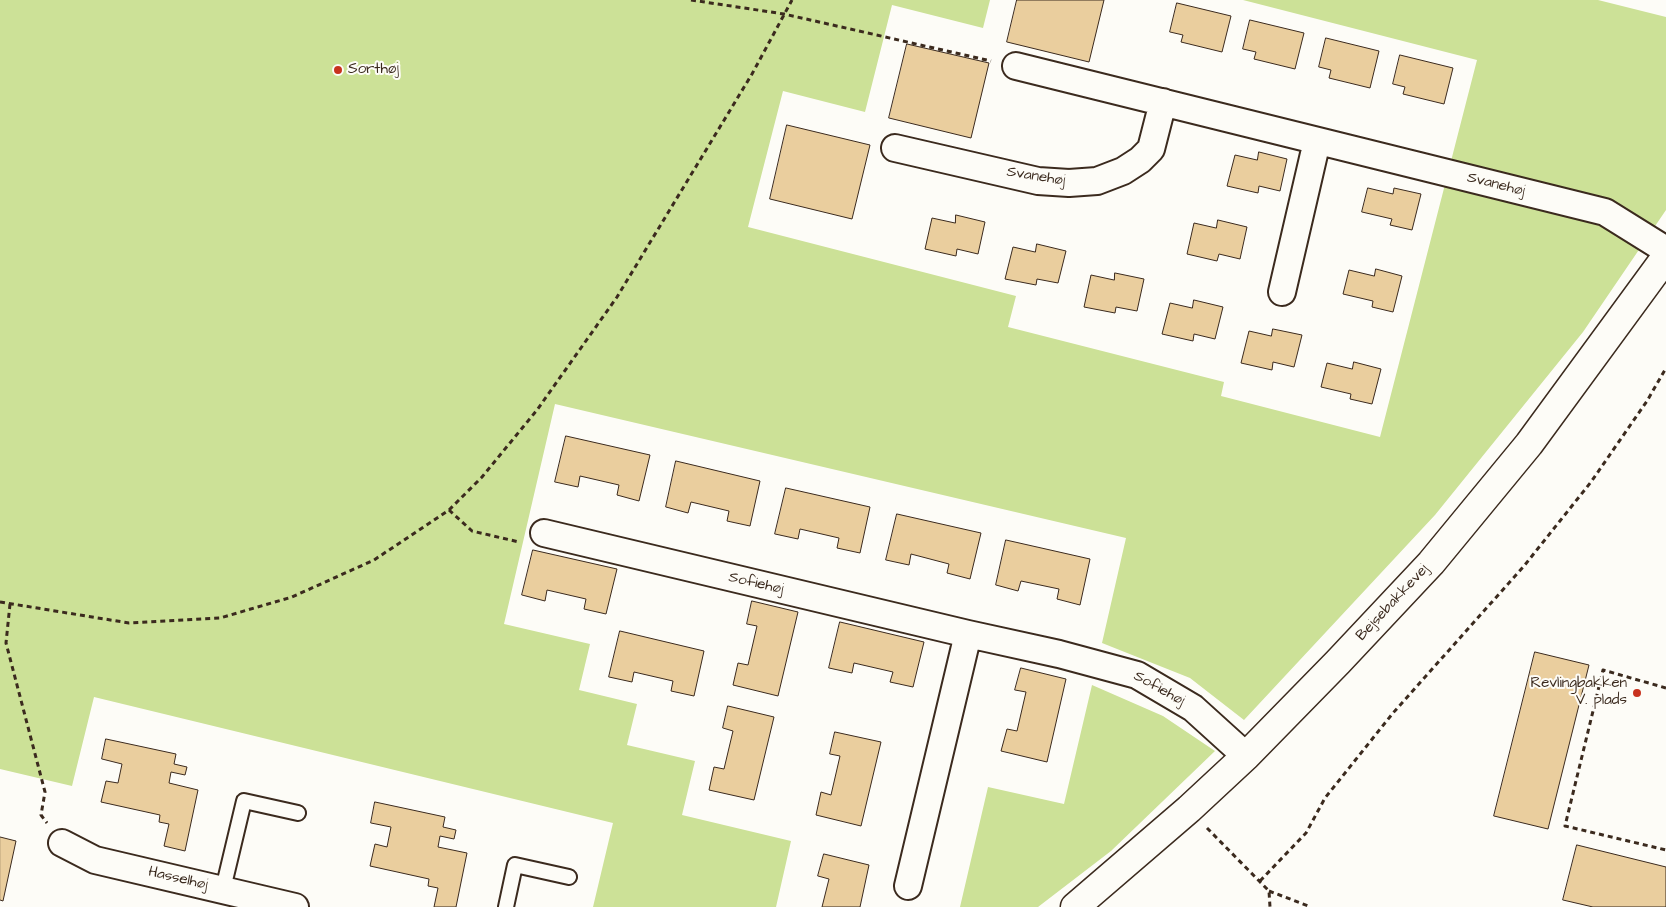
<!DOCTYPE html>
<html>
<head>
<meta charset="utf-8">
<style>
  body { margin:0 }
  canvas { display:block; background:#fdfcf7 }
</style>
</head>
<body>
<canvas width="1666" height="907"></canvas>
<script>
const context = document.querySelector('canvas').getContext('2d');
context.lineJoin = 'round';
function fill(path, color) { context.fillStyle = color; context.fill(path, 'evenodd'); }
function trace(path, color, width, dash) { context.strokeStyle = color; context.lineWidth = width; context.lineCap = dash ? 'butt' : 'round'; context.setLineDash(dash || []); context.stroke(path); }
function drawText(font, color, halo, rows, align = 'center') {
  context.font = font + ' "Architects Daughter",sans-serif'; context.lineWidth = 4; context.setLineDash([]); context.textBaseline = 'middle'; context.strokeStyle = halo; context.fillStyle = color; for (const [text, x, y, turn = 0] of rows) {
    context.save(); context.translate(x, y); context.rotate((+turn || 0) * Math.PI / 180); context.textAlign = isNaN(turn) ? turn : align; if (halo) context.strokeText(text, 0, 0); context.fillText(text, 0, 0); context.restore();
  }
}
const green = new Path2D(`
  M0,0H990L983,28L892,5L865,112L783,91L748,227L1016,296L1008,327L1224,382L1221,396L1380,437L1477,60L1243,0H1598L1666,17V210L1583,332L1435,515L1244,720L1190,678L1102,643L1126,538L555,404L504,624L590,644L579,690L637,704L627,745L695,761L682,815L791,841L776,907H593L613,823L94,697L72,786L0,769Z
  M1092,685L1163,716L1215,751L1111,851L1038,907H960L988,787L1064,804Z`);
const building = new Path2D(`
  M1017,0H1104L1089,62L1007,42Z
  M1177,3L1231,16L1222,52L1181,42L1183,35L1170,32Z
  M1250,20L1304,33L1295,69L1254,59L1256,52L1243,49Z
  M1326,38L1379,51L1370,88L1329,78L1331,70L1319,67Z
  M907,44L989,63L971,138L889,118Z
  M1400,55L1453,68L1444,104L1403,94L1405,87L1393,84Z
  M787,125L870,145L852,219L770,199Z
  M1259,152L1287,159L1280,191L1259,186L1258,193L1227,186L1235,155L1257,160Z
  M1368,188L1393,194L1394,188L1421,194L1412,230L1390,225L1392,219L1362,212Z
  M956,215L985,222L978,254L957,249L956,256L925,249L932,218L955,223Z
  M1218,220L1247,227L1240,259L1219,254L1217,261L1187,254L1194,223L1216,228Z
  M1037,244L1066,251L1058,283L1037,279L1036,285L1005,279L1013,247L1035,252Z
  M1376,269L1402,276L1393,312L1372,307L1373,301L1343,294L1349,270L1374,276Z
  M1115,273L1144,279L1137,311L1116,307L1115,313L1084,307L1091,275L1114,280Z
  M1194,300L1223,307L1215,339L1194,334L1193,341L1162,334L1170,303L1192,308Z
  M1273,329L1302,335L1294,367L1273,362L1272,370L1241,363L1249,331L1271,336Z
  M1354,362L1381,369L1372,404L1350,399L1351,394L1321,387L1327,363L1352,369Z
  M566,436L650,455L639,501L617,495L619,485L580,476L578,487L555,482Z
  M676,461L760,481L750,526L727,521L729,511L691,502L688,513L666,507Z
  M786,488L870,507L860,553L837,548L839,538L800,529L798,539L775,534Z
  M897,514L981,533L970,579L947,573L949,564L911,554L909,565L886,560Z
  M1006,540L1090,559L1080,605L1057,599L1059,589L1021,581L1018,591L996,585Z
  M533,550L617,569L606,614L584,609L586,599L547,590L545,601L522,595Z
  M752,601L798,612L778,696L733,685L738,663L748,665L757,626L747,624Z
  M840,622L924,642L913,687L890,682L893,672L854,663L852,673L829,668Z
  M620,631L704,651L694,696L671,691L673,681L634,672L632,682L609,677Z
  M1535,652L1589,665L1548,829L1494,816Z
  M1021,668L1066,679L1047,762L1001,751L1007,729L1017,731L1026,692L1015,690Z
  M728,706L774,717L754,800L709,790L714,767L724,769L733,731L723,728Z
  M835,732L881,742L861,826L816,815L821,792L831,795L840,756L830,754Z
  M106,739L176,754L174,764L187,767L185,775L171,772L169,783L198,790L185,851L164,846L169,824L159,822L160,815L101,802L106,781L118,783L122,764L102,759Z
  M375,802L445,817L443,827L456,830L454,839L440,836L438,847L467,853L456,907H434L438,888L428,886L429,879L370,866L375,844L387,847L391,827L371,823Z
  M0,837L16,841L3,901L0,900Z
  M1577,845L1666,867V907H1593L1563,900Z
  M824,854L869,865L860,907H822L829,879L818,876Z`);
const path = new Path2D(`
  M691,0L784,14L991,61
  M449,510L472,531L519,542
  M0,602L129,623L220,618L292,597L374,560L449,510L482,477L537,410L617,297L752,74L792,0
  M10,604L6,643L45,792L41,815L47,823
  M1666,688L1603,670L1565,826L1666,850
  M1207,828L1269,891L1270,907
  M1260,881L1306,833L1325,798L1393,713L1524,566L1591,482L1647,401L1666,368
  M1269,891L1311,907`);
const lane = new Path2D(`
  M223,889L244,801L298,813
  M506,907L515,865L569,877`);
const street = new Path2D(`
  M1016,66L1605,212L1666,250
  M895,148L1038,181L1069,183L1097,181L1123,171L1140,160L1151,149L1163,102
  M1282,292L1317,141
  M544,533L968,634L1059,654L1137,675L1193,708L1246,756
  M62,843L95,860L295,907
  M908,886L968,634`);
const secondary = new Path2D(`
  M1075,907L1189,809L1246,756L1338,662L1431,563L1529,444L1666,257`);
const markers = [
  [338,70,5,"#c8321e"],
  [1637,693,5,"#c8321e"]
];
const poiNames = [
  ["Sorthøj",348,70],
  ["Revlingbakken",1627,684,"right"],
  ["V. plads",1627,701,"right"]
];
const streetNames = [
  ["Svanehøj",1036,177,9],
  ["Svanehøj",1496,185,14],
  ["Sofiehøj",756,584,13],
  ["Bejsebakkevej",1393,603,-47],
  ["Sofiehøj",1159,689,29],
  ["Hasselhøj",178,879,13]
];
fill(green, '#cce197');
fill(building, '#eace9e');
trace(building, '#3b2a1e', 1);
trace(lane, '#3b2a1e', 18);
trace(street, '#3b2a1e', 30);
trace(secondary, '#3b2a1e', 31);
trace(path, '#3b2a1e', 3, [5, 4]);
trace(lane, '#fdfcf7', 14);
trace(street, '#fdfcf7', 26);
trace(secondary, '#fdfcf7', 28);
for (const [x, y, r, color] of markers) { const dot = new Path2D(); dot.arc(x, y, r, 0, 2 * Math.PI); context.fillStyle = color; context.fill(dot); trace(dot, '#fdfcf7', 2); }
drawText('15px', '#3b2a1e', '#fdfcf7', poiNames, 'left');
drawText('15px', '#3b2a1e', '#fdfcf7', streetNames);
</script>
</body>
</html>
